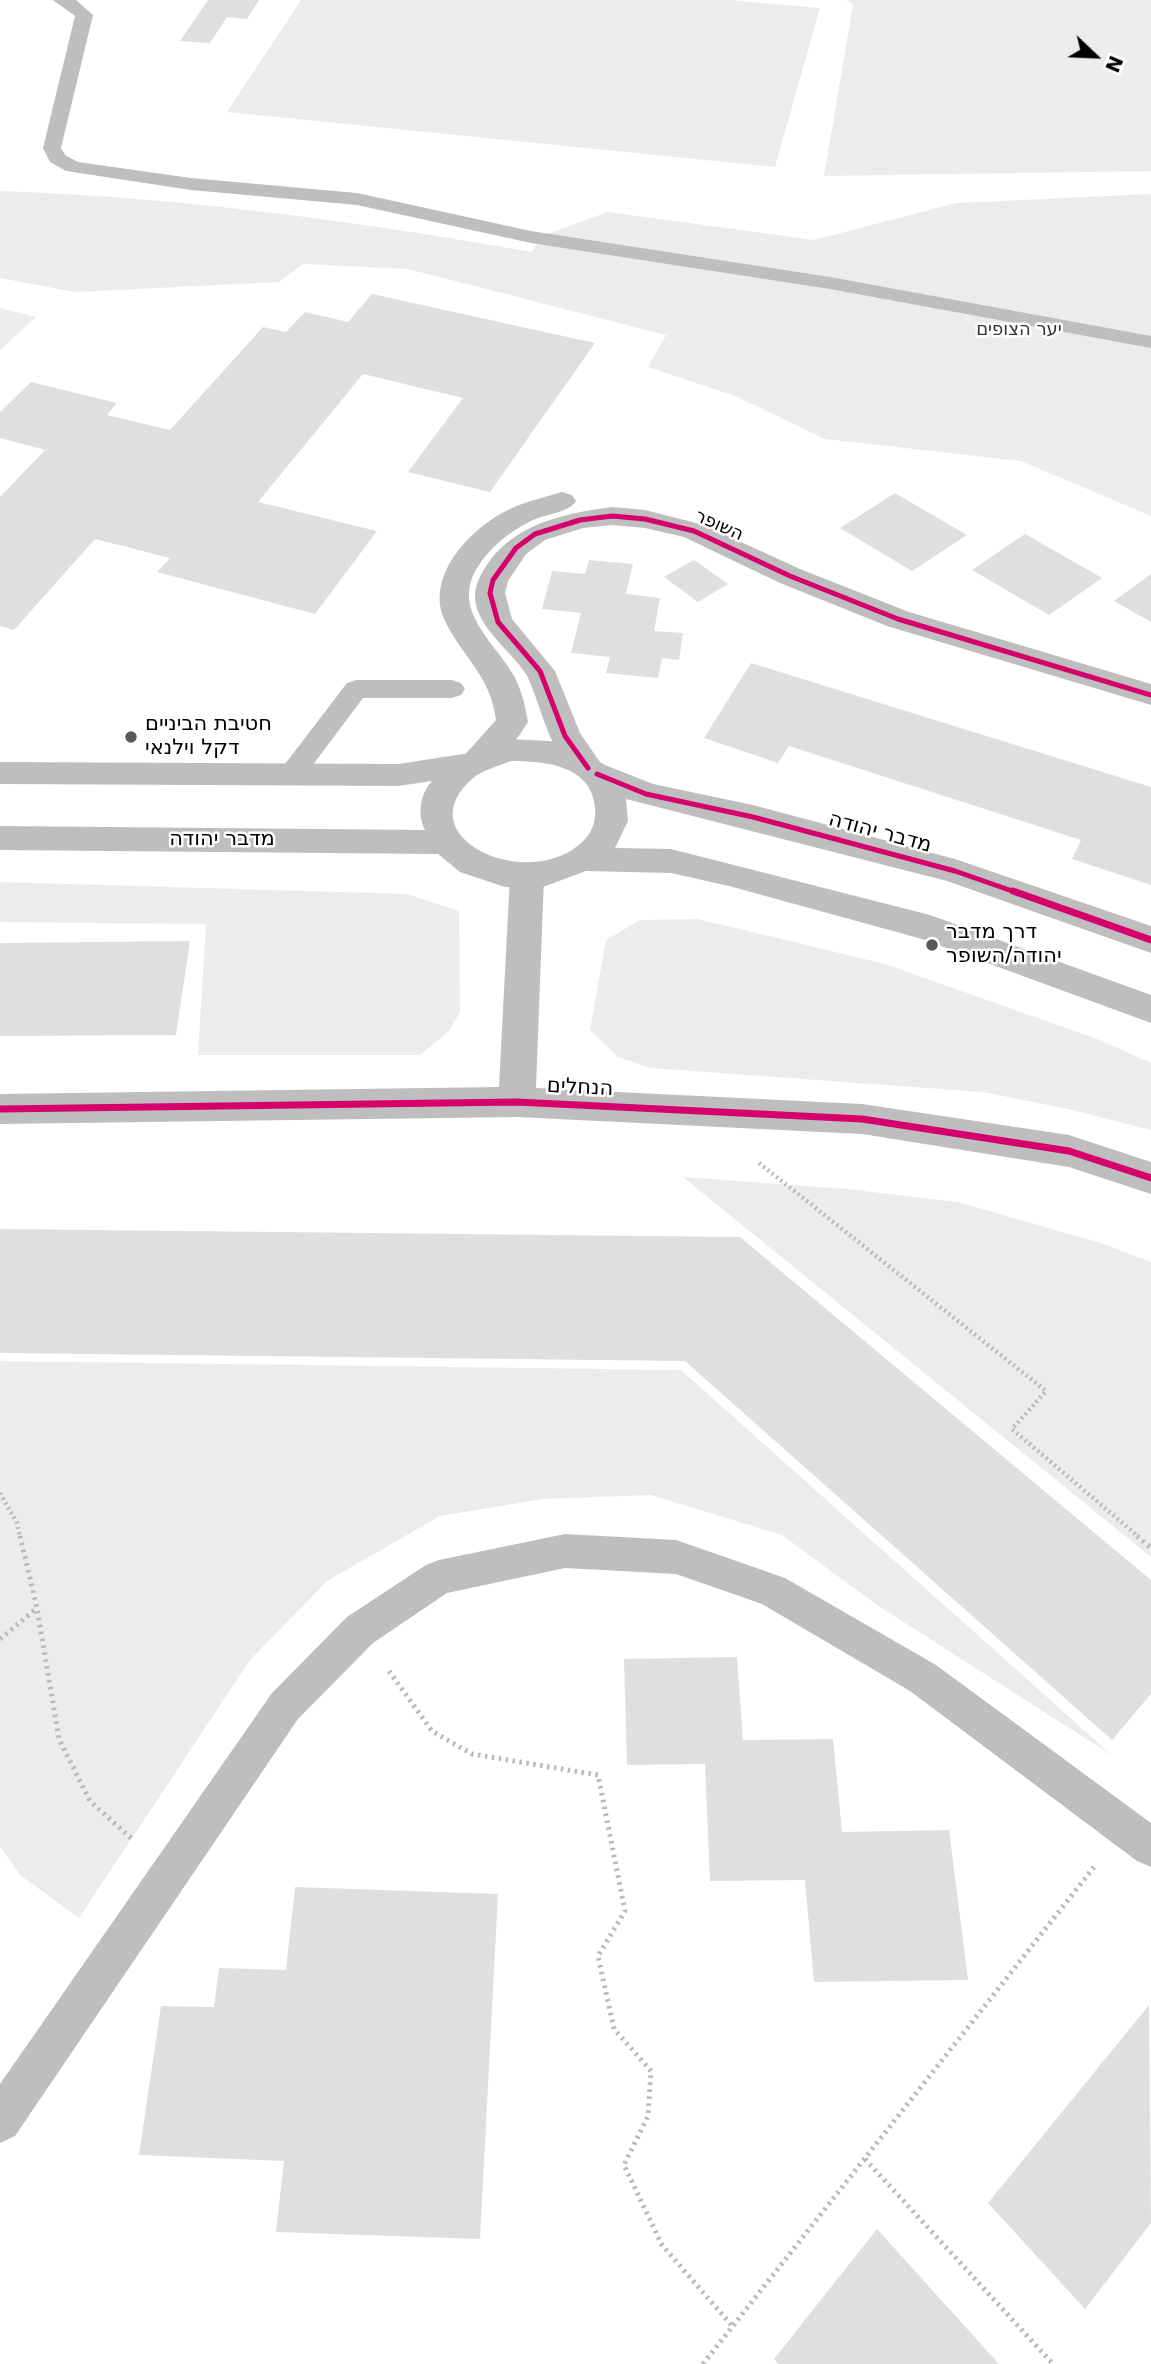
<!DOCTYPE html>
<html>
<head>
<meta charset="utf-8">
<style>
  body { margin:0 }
  #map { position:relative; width:1151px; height:2364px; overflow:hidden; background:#fff; font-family:"DejaVu Sans",sans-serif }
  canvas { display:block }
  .north { position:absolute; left:1060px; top:21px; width:70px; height:70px; -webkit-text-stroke:5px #fff; paint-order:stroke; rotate:113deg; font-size:19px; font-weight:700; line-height:28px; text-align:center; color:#000 }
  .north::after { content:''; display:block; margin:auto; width:24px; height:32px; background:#000; clip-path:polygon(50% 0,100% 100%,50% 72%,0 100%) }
</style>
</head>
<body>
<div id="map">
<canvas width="1151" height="2364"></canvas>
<div class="north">N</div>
</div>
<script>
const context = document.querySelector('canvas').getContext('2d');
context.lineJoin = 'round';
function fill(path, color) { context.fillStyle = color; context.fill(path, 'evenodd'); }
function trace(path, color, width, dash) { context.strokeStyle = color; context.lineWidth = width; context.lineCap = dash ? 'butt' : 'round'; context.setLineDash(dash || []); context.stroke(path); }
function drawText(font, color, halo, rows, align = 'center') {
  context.font = font + ' "DejaVu Sans",Heebo,sans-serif'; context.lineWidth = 5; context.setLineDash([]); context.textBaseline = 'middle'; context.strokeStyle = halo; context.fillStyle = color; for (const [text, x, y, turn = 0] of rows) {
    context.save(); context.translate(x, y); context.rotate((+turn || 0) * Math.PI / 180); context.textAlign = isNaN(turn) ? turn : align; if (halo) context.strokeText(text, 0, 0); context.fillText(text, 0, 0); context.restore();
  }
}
const green = new Path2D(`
  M301,0H729L820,8L775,167L227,112Z
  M846,0H1151V171L824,176L853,4Z
  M0,191C178,197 356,221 531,252L544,235L608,212L814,240L956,203L1151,194V516L1021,461L825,439L735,396L648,367L666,335L408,269L303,264L279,282L75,292L0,278Z
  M0,308L36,317L0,350Z
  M0,882L407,894L459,911L460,1012L449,1031L420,1055H198L206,924L0,922Z
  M698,919L885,964L1100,1040L1151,1063V1130L1068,1109L983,1092L650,1068L618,1057L590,1030L606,940L640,920Z
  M683,1177L847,1189L958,1202L1101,1243L1151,1262V1557Z
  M0,1361L681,1370L1113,1756L877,1605L782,1535L651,1495L543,1499L440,1516L327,1581L250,1660L79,1918L20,1875L0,1846Z`);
const building = new Path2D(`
  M208,0H259L247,19L227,17L210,43L180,41Z
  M372,294L595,343L490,492L408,472L463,398L363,374L258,502L377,531L315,614L157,572L170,558L95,539L14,630L0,626V497L45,450L0,438V412L31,382L117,403L107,415L170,430L263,327L286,332L305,312L348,322Z
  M895,493L967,535L912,571L840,528Z
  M1025,534L1102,578L1049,615L972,570Z
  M589,560L633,564L626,594L660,598L654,631L683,633L679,660L662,658L658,678L606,673L610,657L571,653L581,613L542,609L552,571L585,574Z
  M694,560L728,584L698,602L664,577Z
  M1151,574V622L1114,601Z
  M751,663L1151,787V885L1072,859L1081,840L789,746L778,763L704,738Z
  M190,941L176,1035L0,1036V943Z
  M0,1229L740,1237L1151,1580V1694L1112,1740L685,1361L0,1353Z
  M737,1657L743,1740L833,1739L842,1832L949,1830L968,1980L814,1982L805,1880L710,1881L705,1764L627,1765L624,1659Z
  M295,1887L498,1894L480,2239L276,2232L284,2161L139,2155L161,2006L214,2007L219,1968L286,1970Z
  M1149,2005L1151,2223L1085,2309L988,2203Z
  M877,2229L999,2364H778L774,2359Z`);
const pathFar1 = new Path2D(`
  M759,1163L1046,1391L1012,1429L1139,1537
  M0,1493L17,1523L20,1537`);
const path = new Path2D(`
  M20,1536L37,1608L59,1739L90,1801L132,1839
  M1137,1536L1151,1548
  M0,1639L36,1609
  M389,1671L432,1731L472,1754L598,1775L625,1911L598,1956L614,2029L651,2071L648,2116L624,2165L662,2245L733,2327
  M865,2159L1053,2364
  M703,2364L1094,1867`);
const service = new Path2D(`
  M53,0H76L93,15L61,148L65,155L78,162L191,178L357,193L531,231L830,277L1151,336V348L830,289L531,243L357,205L191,190L66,171L50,162L43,148L75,16Z
  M356,680H452L461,683L465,689L461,695L452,698H363L300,782L291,784L282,782L278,775L282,768L347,683Z
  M565,1534L676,1540L785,1578L936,1665L1151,1823V1867L1137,1861L910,1691L762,1604L676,1574L565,1568L447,1593L373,1643L298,1719L15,2136L0,2143V2084L272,1693L347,1617L426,1565L439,1560Z`);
const minor = new Path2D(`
  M562,492L572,495L576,501C568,513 546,514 533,520C510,531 490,547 477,568C451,611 495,642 514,676C522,691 525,705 528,722C515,743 492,773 467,766L462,758L496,720C491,676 463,658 445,621C425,579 466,533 502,513C520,503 541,498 562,492Z
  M612,507L645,510L704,525L800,569L909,612L1151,684V705L887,626L780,583L684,537L645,528L612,525L583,528L545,540L526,554L508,581L505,593L512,619L555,671L580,733L604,768L599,776C555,789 542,702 526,674C509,647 461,617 479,579C504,526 559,514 612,507Z
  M527,864L539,867L544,876L536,1088L862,1104L1069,1135L1151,1162V1194L1069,1167L862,1134L517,1117L0,1124V1094L499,1087L510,876L515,867Z`);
const tertiary = new Path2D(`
  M507,739L550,741L577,748L605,765L653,784L753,805L955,859L1151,926V953L947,881L626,799L628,821L615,848L671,849L930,915L1151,995V1023L922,939L729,886L671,873L586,871L543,887H505L460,872L438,854L0,850V826L425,830C417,814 420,794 432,781L398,786L0,784V762L398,764L470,753ZM511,761C544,761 592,765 595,808C596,819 593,830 586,838C534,896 404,839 472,779C482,770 499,766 511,761Z`);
const cyclewayFar1 = new Path2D(`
  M588,768L565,736L540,671L498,622L490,593L493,580L516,548L535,534L580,520L612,516L645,519L694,531L790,576L898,619L1151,695
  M597,774L646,794L753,817L955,871L1018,893`);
const cycleway = new Path2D(`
  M1013,891L1151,940
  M0,1109L517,1102L862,1119L1069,1151L1151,1178`);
const markers = [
  [131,737,7,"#595959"],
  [932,945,7,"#595959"]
];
const farParknames = [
  ["יער הצופים",1019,330]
];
const farStreetnames = [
  ["השופר",719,526,24]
];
const poiNames = [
  ["חטיבת הביניים",145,725],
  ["דקל וילנאי",145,749],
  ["דרך מדבר",946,933],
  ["יהודה/השופר",946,957]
];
const streetNames = [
  ["מדבר יהודה",880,833,15],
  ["מדבר יהודה",222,840],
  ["הנחלים",580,1088,3]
];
fill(green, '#ececec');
fill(building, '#dfdfdf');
trace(pathFar1, '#b9b9b9', 4.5, [2, 3.5]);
trace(path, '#b9b9b9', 5, [2.5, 4.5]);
fill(service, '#bebebe');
fill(minor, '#bebebe');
fill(tertiary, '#bebebe');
trace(cyclewayFar1, '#d6006c', 5);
trace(cycleway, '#d6006c', 7);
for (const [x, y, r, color] of markers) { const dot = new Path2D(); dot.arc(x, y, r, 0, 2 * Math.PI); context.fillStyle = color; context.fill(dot); trace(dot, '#fff', 2.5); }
drawText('18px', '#333', '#fff', farParknames);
drawText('18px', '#000', '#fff', farStreetnames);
drawText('21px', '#000', '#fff', poiNames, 'left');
drawText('21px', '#000', '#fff', streetNames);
</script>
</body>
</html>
